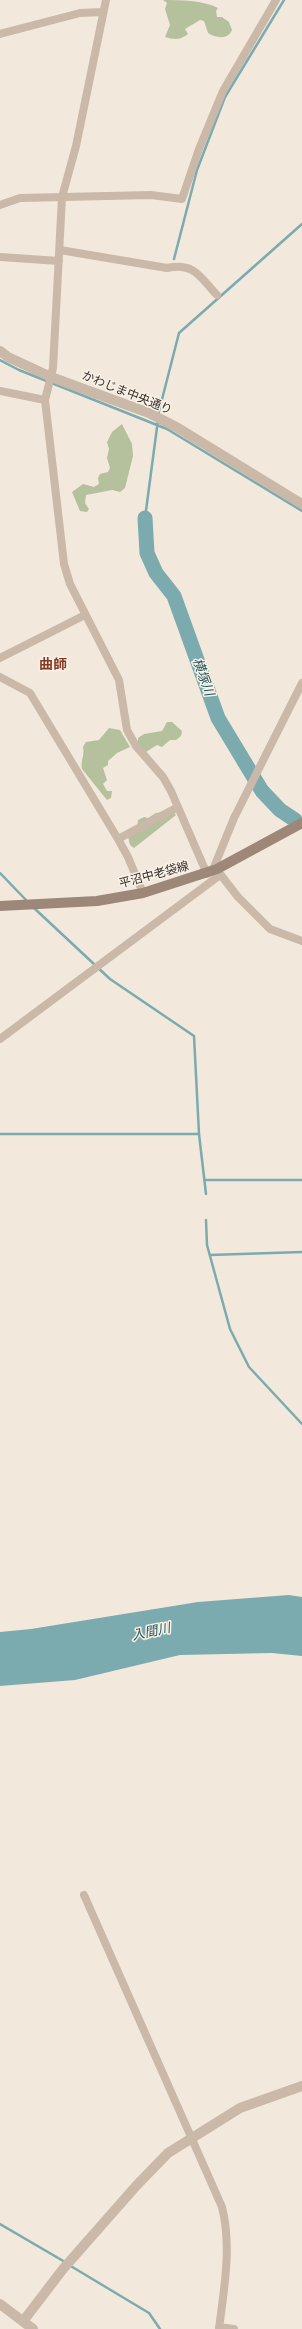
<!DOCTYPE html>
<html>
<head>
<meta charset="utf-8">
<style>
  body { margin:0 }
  canvas { display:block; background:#f2e8dc }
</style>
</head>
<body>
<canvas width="302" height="2329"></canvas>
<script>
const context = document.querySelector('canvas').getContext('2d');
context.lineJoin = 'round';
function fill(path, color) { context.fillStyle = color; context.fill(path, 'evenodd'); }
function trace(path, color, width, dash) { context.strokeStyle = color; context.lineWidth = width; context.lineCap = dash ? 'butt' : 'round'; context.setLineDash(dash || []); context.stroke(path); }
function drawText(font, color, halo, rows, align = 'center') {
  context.font = font + ' "Alegreya Sans","Noto Sans JP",sans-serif'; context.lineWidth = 3; context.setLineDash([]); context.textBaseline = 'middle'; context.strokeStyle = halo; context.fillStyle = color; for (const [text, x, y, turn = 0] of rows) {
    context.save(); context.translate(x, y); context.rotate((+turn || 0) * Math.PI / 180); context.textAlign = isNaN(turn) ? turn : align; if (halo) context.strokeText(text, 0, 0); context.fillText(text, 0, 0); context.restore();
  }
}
const green = new Path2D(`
  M163,0C181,0 202,0 218,8L216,11L217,17H222L229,22L232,30C228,40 216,38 208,33L204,21L200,20L185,29L188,34C181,40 174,40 165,37L170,25L165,9L167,3Z
  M122,424L132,444L133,456L125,488L120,492L112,490L86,495L85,503L89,509L87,512L80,511L72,492L83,484L94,487L99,484L98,478L100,474L108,472L110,468L107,458L109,449L107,442L112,432Z
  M167,722H172L182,731L181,736L176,740H170L162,747L157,745L146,752L138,743V738L144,734L162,731Z
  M109,728L120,730L130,747L117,753L108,761V765L103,768L107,780L103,784L107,791H112L111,798L107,800L82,769C80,761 85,756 83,747L86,742L99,740Z
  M173,811L176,815L134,848L130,845L128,837L137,828L138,820L144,817L148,818L156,813Z`);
const water = new Path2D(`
  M289,1595L302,1597V1656L272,1653L180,1655L75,1680L0,1686V1632L31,1629L198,1602Z`);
const stream = new Path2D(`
  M174,259L197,170L225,97L284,0
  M0,360L19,370L167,429L302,511
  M158,415L179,333L302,224
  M145,518L158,420
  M0,873L27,901
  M34,908L110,979L194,1036L199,1134L206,1194
  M0,1134H199
  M205,1180H302
  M206,1220L207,1245L230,1329L249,1367L302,1424
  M210,1255L302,1252
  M0,2224L65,2262
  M69,2265L149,2313L160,2329`);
const river = new Path2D(`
  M145,518L147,553L156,573L174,596L218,718L262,791L280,810L295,820`);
const minor = new Path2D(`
  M106,0L76,146L62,197L53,368L45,400L64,564L70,584L119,680L127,730L136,746L163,777L171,791L207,874
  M0,34L80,13L103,12
  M0,205L20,198L151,195L182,199L199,149L223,91L276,0
  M60,250L167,268C194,262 200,277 217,295
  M0,257L59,261
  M0,391L45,400
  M0,658L85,615
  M0,677L30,693L118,839L128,857L143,893
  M118,839L178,807
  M217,870L238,897L270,929L302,941
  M212,872L234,818L302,683
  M0,1039L220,875
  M84,1895L222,2207C232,2247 224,2288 219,2329
  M219,2327L234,2329`);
const tertiary = new Path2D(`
  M0,351L8,357L51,377L149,413L178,428L302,504
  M0,2304L33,2329
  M24,2320L63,2269L136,2186L168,2153L240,2108L302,2086`);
const secondary = new Path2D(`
  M0,906L97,901L143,893L217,869L302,823`);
const streetNames = [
  ["かわじま中央通り",127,393,22],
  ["平沼中老袋線",154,875,-15]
];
const waterNames = [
  ["横塚川",203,677,70],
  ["入間川",151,1632,-12]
];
const quarterNames = [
  ["曲師",53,665]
];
fill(green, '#b4c19c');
fill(water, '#7babae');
trace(stream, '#7babae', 2.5);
trace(river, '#7babae', 15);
trace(minor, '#cab8a8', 8);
trace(tertiary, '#cab8a8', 10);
trace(secondary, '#9d8779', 10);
drawText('12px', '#372d28', '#f9f2e8', streetNames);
drawText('italic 13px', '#1e5358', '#f9f2e8', waterNames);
drawText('bold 14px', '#853b22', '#f9f2e8', quarterNames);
</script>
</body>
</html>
